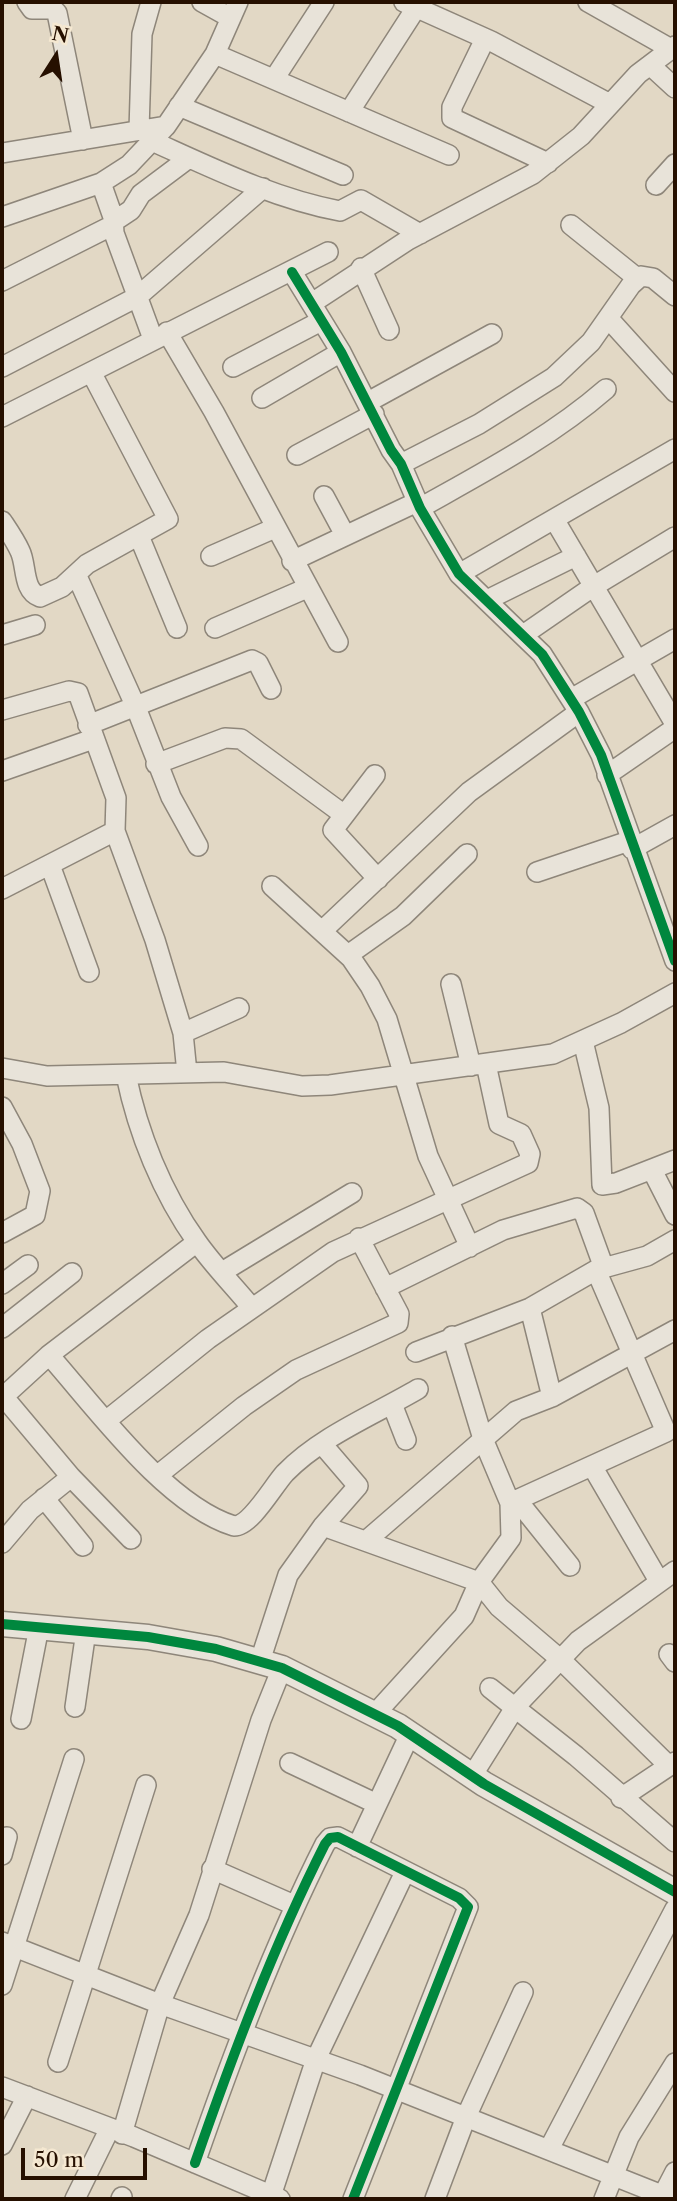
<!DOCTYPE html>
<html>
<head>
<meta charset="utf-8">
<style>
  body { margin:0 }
  #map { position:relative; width:677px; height:2201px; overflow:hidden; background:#e2d8c5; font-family:"Libre Caslon Text",serif }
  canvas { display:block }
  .frame { position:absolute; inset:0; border:4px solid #261000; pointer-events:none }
  .north { position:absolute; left:21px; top:21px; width:70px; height:70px; -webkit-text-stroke:5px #f5e8d1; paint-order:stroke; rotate:12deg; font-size:19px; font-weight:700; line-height:28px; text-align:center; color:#261000 }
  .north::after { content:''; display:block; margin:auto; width:24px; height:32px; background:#261000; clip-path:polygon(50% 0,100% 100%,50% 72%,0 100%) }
  .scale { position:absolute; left:21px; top:2148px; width:126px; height:32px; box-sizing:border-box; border:4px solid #261000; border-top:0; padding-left:9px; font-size:21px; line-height:24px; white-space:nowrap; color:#261000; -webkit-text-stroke:5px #f5e8d1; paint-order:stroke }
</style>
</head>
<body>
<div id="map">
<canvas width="677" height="2201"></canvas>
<div class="frame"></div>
<div class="north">N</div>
<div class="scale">50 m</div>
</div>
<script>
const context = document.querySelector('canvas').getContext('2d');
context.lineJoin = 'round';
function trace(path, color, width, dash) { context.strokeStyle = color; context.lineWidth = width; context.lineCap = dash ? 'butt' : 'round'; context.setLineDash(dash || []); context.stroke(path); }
const minor = new Path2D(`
  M27,2L32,9H53L57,13L83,140
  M202,2L229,17
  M404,2L491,41L608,103
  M588,2L671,49
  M485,39L452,107V118L548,163
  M215,54L449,155
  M650,65L675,88
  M274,79L324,2
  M179,106L343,175
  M349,112L416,8
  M139,130L142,34L151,2
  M152,141C212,168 275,199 340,211L361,200L420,234
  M2,153L166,126
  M101,183L113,217L114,233L153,339
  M656,185L675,164
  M2,217L101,183L129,165L166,126L215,54L238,2
  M113,222L131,210L141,194L189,158
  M571,225L637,278
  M361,268L389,330
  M292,272L341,352L391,450L401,464L420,508L459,574L542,654L579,712L601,755L675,961
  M2,281L113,225
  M312,303L408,240L533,174L581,136L638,74L675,46
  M608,318L675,392
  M167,332L214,412L338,642
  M2,367L137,297L263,188
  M233,367L321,321
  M262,398L341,352
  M368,402L492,334
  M2,417L328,252
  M297,455L374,414
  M401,464L479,424L554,377L591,342L631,285L641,276L653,278L675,296
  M324,496L345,535
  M420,508C484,472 551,437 606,389
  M554,519L675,724
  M2,521C8,530 15,540 20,551C27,565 22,590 40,597L62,587L87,564L168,519L91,372
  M139,536L177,628
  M211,556L275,528
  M292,561L417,502
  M76,574L135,705L171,797L198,846
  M459,574L675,449
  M487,600L576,556
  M215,628L307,588
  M2,635L35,625
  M523,635L594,586L675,537
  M571,699L675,639
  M2,710L69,691L78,693L116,798L115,831L155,940L183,1033L187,1073
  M88,725L252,660L258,663L271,689
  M156,764L225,738L241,739L343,814
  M2,771L93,739
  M375,775L333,830L378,879
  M607,775L675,728
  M632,849L675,825
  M50,865L89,972
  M537,872L629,841
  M272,886L351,958L370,986L387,1019L428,1156L470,1247
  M2,889L115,831
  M322,931L469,792L579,712
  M348,955L403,916L467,854
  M451,984L471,1066
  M183,1033L239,1008
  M583,1041L599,1108L602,1185L616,1183L675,1160
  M2,1068L47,1076L224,1072L302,1086L330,1085L553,1054L621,1023L675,993
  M126,1075C138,1133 162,1193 197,1242C213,1265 234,1286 252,1308
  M2,1107L22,1144L40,1191L35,1215L2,1233
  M652,1170L675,1215
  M222,1272L352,1193
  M2,1284L28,1265
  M385,1288L503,1230L577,1208L584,1213L604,1268
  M530,1308L552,1397
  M2,1328L72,1273
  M452,1336L483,1439L510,1503
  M416,1352L530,1308L596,1270L647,1256L675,1240
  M49,1355C96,1408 166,1505 234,1526C251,1526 273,1486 285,1473C321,1436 374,1415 418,1389
  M3,1396L71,1477L131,1539
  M2,1398L49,1355L197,1242
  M392,1404L406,1440
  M107,1420L208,1339L333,1252L528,1163L530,1154L521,1134L499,1124L486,1064
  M592,1466L659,1581
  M158,1475L244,1406L296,1370L398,1323L399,1314L359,1238
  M44,1498L83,1546
  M517,1500L570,1566
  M323,1526L479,1582L499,1607L560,1659L669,1766
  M367,1540L516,1411L552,1397L675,1330
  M2,1543L30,1510L71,1477
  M669,1654L675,1662
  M260,1661L288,1575L323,1526L358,1486L322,1444
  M490,1688L576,1756L675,1842
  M75,1707L86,1631
  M375,1714L464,1616L479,1582L511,1538L510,1503L666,1432L596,1270
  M21,1719L39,1627
  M290,1763L377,1804
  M472,1776L516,1706L578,1641L675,1571
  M621,1798L675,1762
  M357,1847L410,1734
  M2,1855L7,1837
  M212,1869L294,1905
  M2,1942L160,2004L360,2075L672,2199
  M2,1985L74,1759
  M58,2062L146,1785
  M2,2087L134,2137L280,2199
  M122,2134L160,2004L199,1915L261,1720L282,1668
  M2,2145L27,2096
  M549,2149L675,1909
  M195,2163C233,2054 273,1947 325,1844L330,1838L338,1837L459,1898L468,1907L353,2199
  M663,2195L675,2172
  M75,2199L110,2128
  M121,2199L122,2197
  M270,2199L316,2059L405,1872
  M435,2199L466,2117L523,1992
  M604,2199L629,2137L675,2063`);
const tertiary = new Path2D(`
  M2,1624L148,1637L216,1649L282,1668L398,1726L484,1784L675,1892`);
const cycleway = new Path2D(`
  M292,272L341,352L391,450L401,464L420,508L459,574L542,654L579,712L601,755L675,961
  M2,1624L148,1637L216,1649L282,1668L398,1726L484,1784L675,1892
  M195,2163C233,2054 273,1947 325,1844L330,1838L338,1837L459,1898L468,1907L353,2199`);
trace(minor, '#8e867a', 22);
trace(tertiary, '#8e867a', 27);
trace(minor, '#e8e3d9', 19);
trace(tertiary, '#e8e3d9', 24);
trace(cycleway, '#00873e', 10);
</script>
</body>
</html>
